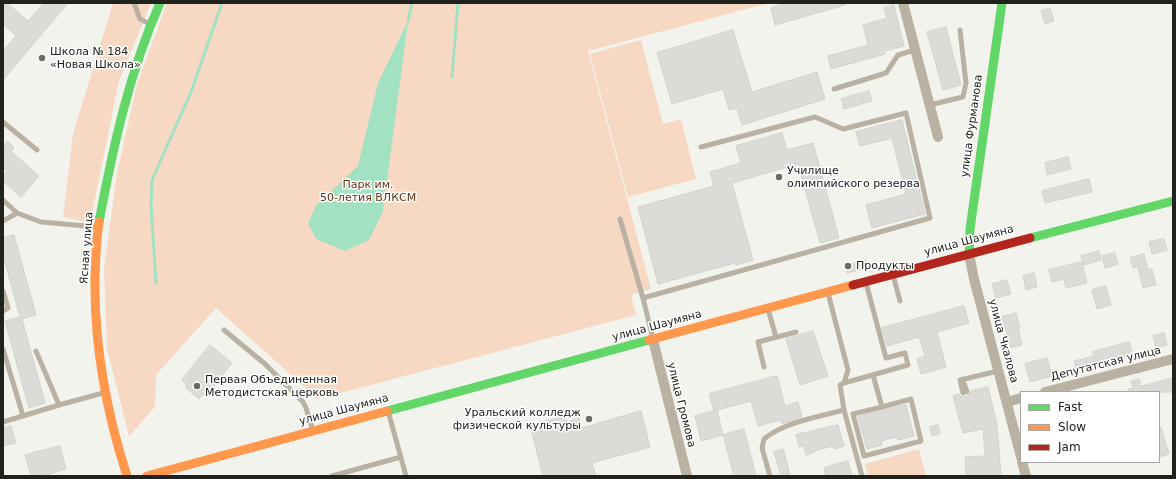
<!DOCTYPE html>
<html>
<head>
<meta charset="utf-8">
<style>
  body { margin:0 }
  #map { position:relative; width:1176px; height:479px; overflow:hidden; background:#f3f3ee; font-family:"DejaVu Sans",sans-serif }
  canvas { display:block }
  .frame { position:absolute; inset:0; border:4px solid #21211e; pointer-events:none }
  .legend { position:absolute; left:1020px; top:391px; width:140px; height:72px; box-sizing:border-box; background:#fff; border:1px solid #a6a6a5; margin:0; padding:5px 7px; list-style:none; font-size:12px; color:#21211e }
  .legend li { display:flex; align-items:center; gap:8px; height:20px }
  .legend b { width:20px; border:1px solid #a6a6a5 }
</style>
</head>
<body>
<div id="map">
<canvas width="1176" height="479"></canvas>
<div class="frame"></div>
<ul class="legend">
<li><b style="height:5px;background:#63d668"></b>Fast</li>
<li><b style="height:5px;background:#ff974d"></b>Slow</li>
<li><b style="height:5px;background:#b3261e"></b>Jam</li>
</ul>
</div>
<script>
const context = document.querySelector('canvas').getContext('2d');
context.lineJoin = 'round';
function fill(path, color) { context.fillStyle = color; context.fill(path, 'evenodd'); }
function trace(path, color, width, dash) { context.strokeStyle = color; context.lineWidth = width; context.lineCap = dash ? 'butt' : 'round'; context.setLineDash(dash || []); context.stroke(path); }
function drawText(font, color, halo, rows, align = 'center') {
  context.font = font + ' "DejaVu Sans",sans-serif'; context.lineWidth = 3; context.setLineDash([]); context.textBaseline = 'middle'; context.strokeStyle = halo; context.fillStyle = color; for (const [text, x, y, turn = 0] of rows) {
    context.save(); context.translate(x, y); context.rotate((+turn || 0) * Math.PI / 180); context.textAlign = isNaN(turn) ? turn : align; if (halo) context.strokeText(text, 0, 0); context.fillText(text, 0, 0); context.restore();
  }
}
const green = new Path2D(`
  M113,3H151L119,81L90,223L63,217L73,134Z
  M167,3H769L588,51L651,289L631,295L636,315L318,399L216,308L156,375L155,407L129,436L107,349L104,269L117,173L137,84Z
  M641,40L663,124L681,119L696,179L628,197L590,54Z
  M919,449L926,476H868L865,464Z`);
const water = new Path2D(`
  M408,21L383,211L369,240L345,251L316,239L308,223L316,206L358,166L378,83Z`);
const stream = new Path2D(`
  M408,21L412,3
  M452,77L458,3
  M156,283L151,206L152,180L191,92L222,3`);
const building = new Path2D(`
  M3,3H7L28,21L44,3H68L3,80V51L16,36L3,24Z
  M787,3H845V5L775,25L771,8Z
  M894,5L904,46L885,51V54L831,69L828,56L868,45L863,25L887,18L884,8Z
  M1050,8L1054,21L1045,24L1041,11Z
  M946,27L961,85L943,90L927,32Z
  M733,30L752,92L817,72L825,99L742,125L737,108L729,110L723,89L672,104L657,53Z
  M869,91L872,101L844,109L841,99Z
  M902,120L925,214L872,228L866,205L906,194L892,138L860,146L856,132Z
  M782,133L787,150L813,143L839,238L820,243L798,164L732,183L753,260L736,265L735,263L658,284L638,207L714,186L710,172L741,163L736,146Z
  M7,141L14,147L11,151L39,176L21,197L3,181V175L7,171L3,167V144L4,145Z
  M1068,157L1071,169L1047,175L1045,163Z
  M1089,179L1092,192L1045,203L1042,191Z
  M14,235L36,315L22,319L45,403L29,408L5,321L20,317L3,255V238Z
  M1164,239L1167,250L1152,254L1149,242Z
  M1099,251L1101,260L1084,265L1081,256Z
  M1115,253L1118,264L1105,268L1102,256Z
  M1144,254L1148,270L1152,269L1156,285L1143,288L1138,267L1133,268L1130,258Z
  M866,260L868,268L847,273L845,266Z
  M1082,262L1087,283L1066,288L1064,279L1052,282L1049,270Z
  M1034,273L1037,287L1026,290L1023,276Z
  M1007,280L1011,294L996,298L992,284Z
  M1106,286L1111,305L1097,309L1092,290Z
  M964,306L969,323L937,332L946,367L921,374L917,359L925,356L919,337L887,346L882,328Z
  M1016,313L1020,328L1018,329L1022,345L1011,348L1002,317Z
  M813,331L828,376L800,385L786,339Z
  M1164,333L1167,345L1156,348L1153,336Z
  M1129,342L1133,355L1076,370L1074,361L1094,356L1093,352Z
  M210,345L232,363L206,396L203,394L199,399L185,387L187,384L182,380Z
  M1047,358L1052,376L1030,382L1025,364Z
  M777,376L785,406L798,402L802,417L782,424L781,420L758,426L751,401L714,411L709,394Z
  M1173,378V392H1128V389L1133,388L1131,381L1139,379L1141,386Z
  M988,387L997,425L1001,476H966L965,457L985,456L983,429L963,433L953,396L959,394L961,397H964L970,395L971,391Z
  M906,405L914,436L898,440L897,437L881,441L882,445L867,449L858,417Z
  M717,410L723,435L701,441L695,416Z
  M641,411L650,447L592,463L596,476H543L530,425L565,416L567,422L579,418L581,428Z
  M838,425L844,446L834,449L833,446L814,451L815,452L806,455L804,446L799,447L796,435Z
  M938,425L940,434L932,436L930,427Z
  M11,426L16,443L3,446V428Z
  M1159,427H1161L1169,454L1159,457Z
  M744,429L756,476H734L723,435Z
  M60,446L66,469L43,476H31L25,455Z
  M783,449L787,463L790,476H781L774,452Z
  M848,461L852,476H826L824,468Z`);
const lane = new Path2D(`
  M134,3L140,19L150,24
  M834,89L886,73L898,55L915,50
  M929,105L963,97L966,83L960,30
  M3,122L37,150
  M3,200L17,213L41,222L97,227
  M620,219L643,298
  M3,221L17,213
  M893,275L900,301
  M3,291L8,308L3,311
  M768,309L776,337
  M224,330L265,364L303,402L306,408L313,431
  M653,339L643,298L930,218L906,113L843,129L815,117L701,147
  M3,349L23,416
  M36,351L59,405L103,393
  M764,367L758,342L796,332
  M873,375L882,407L853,414L864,456L921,441L911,399L882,407
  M963,380L967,392
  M844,383L908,365L905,353L886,358L866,283
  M963,393L960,380L998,371
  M844,410L862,476
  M388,411L406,476
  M3,422L59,405
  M332,476L401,457
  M770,476L762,448L764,439C785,422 818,417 844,410L840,385L844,383L848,370L828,293`);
const street = new Path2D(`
  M903,3L938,137
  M969,254L974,279L1021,457
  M653,340L687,476
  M1045,392L1173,359
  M1007,402L1021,398
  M1022,462L1026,476`);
const fast = new Path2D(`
  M99,222C113,147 129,73 160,3
  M1030,238L1173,201
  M969,254L970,229L1002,3
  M387,411L649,340`);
const slow = new Path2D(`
  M99,222C96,240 96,259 95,277C94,345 106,411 127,476
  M649,340L853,285
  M147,476L387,411`);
const jam = new Path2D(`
  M853,285L1030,238`);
const markers = [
  [42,58,4,"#6a6a67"],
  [779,177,4,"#6a6a67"],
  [848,266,4,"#6a6a67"],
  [197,386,4,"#6a6a67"],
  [589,419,4,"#6a6a67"]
];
const poiNames = [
  ["Школа № 184",50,52],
  ["«Новая Школа»",50,65],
  ["Училище",787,171],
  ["олимпийского резерва",787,184],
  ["Продукты",856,266],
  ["Первая Объединенная",205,380],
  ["Методистская церковь",205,393],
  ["Уральский колледж",581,413,"right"],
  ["физической культуры",581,426,"right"]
];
const streetNames = [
  ["улица Фурманова",972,126,-82],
  ["улица Шаумяна",969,241,-15],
  ["Ясная улица",87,248,-86],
  ["улица Шаумяна",657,326,-15],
  ["улица Чкалова",1003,341,75],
  ["Депутатская улица",1106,364,-14],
  ["улица Громова",681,405,76],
  ["улица Шаумяна",344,410,-15]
];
const parkNames = [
  ["Парк им.",368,185],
  ["50-летия ВЛКСМ",368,198]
];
fill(green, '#f6d8c3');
fill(water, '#a2e2c3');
trace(stream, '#a2e2c3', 3);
fill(building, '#dbdcd8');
trace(building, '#d1d1ce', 1);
trace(lane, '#b9b2a3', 5);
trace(street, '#b9b2a3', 10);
trace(fast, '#63d668', 9);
trace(slow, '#ff974d', 9);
trace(jam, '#b3261e', 9);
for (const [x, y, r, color] of markers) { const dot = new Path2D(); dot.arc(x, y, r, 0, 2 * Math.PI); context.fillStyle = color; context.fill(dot); trace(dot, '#fff', 1.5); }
drawText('11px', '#21211e', '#fff', poiNames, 'left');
drawText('11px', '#21211e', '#fff', streetNames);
drawText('11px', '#633414', '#fff', parkNames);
</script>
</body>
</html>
